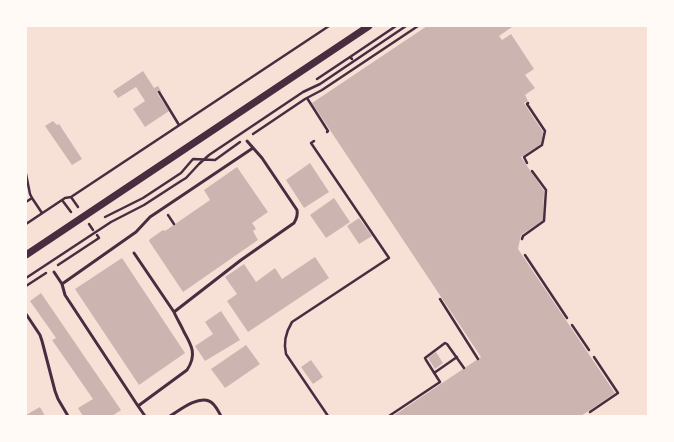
<!DOCTYPE html>
<html>
<head>
<meta charset="utf-8">
<style>
  body { margin:0 }
  #map { position:relative; width:674px; height:442px; overflow:hidden; background:#f7e1d7; font-family:"PT Sans",sans-serif }
  canvas { display:block }
  .frame { position:absolute; inset:0; border:27px solid #fffaf5; pointer-events:none }
</style>
</head>
<body>
<div id="map">
<canvas width="674" height="442"></canvas>
<div class="frame"></div>
</div>
<script>
const context = document.querySelector('canvas').getContext('2d');
context.lineJoin = 'round';
function fill(path, color) { context.fillStyle = color; context.fill(path, 'evenodd'); }
function trace(path, color, width, dash) { context.strokeStyle = color; context.lineWidth = width; context.lineCap = dash ? 'butt' : 'round'; context.setLineDash(dash || []); context.stroke(path); }
const building = new Path2D(`
  M427,26H512V27L499,36L502,40L511,34L534,69L525,75L535,88L525,95L528,101L524,103L543,132L541,144L521,157L544,191L543,220L521,235L518,249L615,393L581,416H393L481,357L312,103Z
  M143,71L154,88L158,86L161,91L157,93L169,111L145,127L133,109L145,101L136,87L118,98L113,91Z
  M53,121L57,125L59,124L82,159L72,165L45,126Z
  M310,163L329,192L304,208L286,180Z
  M237,167L268,212L252,223L256,229L253,231L258,240L183,292L149,241L150,239L163,230L165,231L210,200L204,190Z
  M334,198L350,222L326,238L310,215Z
  M359,218L372,236L359,244L347,226Z
  M315,257L329,278L248,332L227,301L237,294L225,277L244,264L256,282L275,268L282,279Z
  M122,258L185,353L139,385L75,289Z
  M41,293L121,410L112,416H83L78,408L93,399L52,340L56,338L30,301Z
  M221,311L240,340L205,361L195,346L213,334L205,322Z
  M246,345L260,364L225,388L211,369Z
  M436,352L443,363L435,369L428,358Z
  M311,360L323,377L313,384L301,367Z
  M40,407L45,416H26V415Z`);
const path = new Path2D(`
  M352,59L350,57L396,26
  M317,79L350,57
  M159,92L179,125
  M307,98L328,131L327,132
  M253,134L305,99L322,90L418,26
  M314,141L311,143L389,258L292,322C286,332 283,342 286,354L328,416
  M527,163L524,157L542,145L545,131L527,104L528,103
  M26,174L30,194L32,198
  M71,197L78,207
  M62,200L71,212
  M26,202L32,198L42,213
  M168,215L174,224
  M105,217L143,198L181,173L193,159L215,160L240,142
  M26,224L65,198L71,197L329,26
  M89,224L93,230
  M522,239L523,236L544,221L546,190L532,171
  M525,255L567,318
  M58,265L99,238L97,235
  M26,278L111,222L144,205L181,181L186,178L199,164L209,155L303,92L320,84L406,26
  M26,286L46,273
  M440,299L478,359
  M572,325L589,350
  M434,373L457,357
  M590,412L618,393L594,357
  M389,416L440,382L426,360L425,358L445,343L447,344L464,368`);
const service = new Path2D(`
  M134,253L174,312L241,260L294,223C297,218 298,215 297,210L262,158L247,141
  M54,272L62,284L65,295L138,406L187,370C197,355 192,346 184,332C181,325 177,319 174,312
  M62,284L136,232L150,217L253,148
  M26,314L40,335L42,341L55,391L58,399L68,416
  M138,406L145,416
  M170,416C180,410 197,396 209,401C215,403 218,411 221,416`);
const tertiary = new Path2D(`
  M26,255L369,26`);
fill(building, '#ccb4b1');
trace(path, '#4a2c40', 2.5);
trace(service, '#4a2c40', 3);
trace(tertiary, '#4a2c40', 7);
</script>
</body>
</html>
